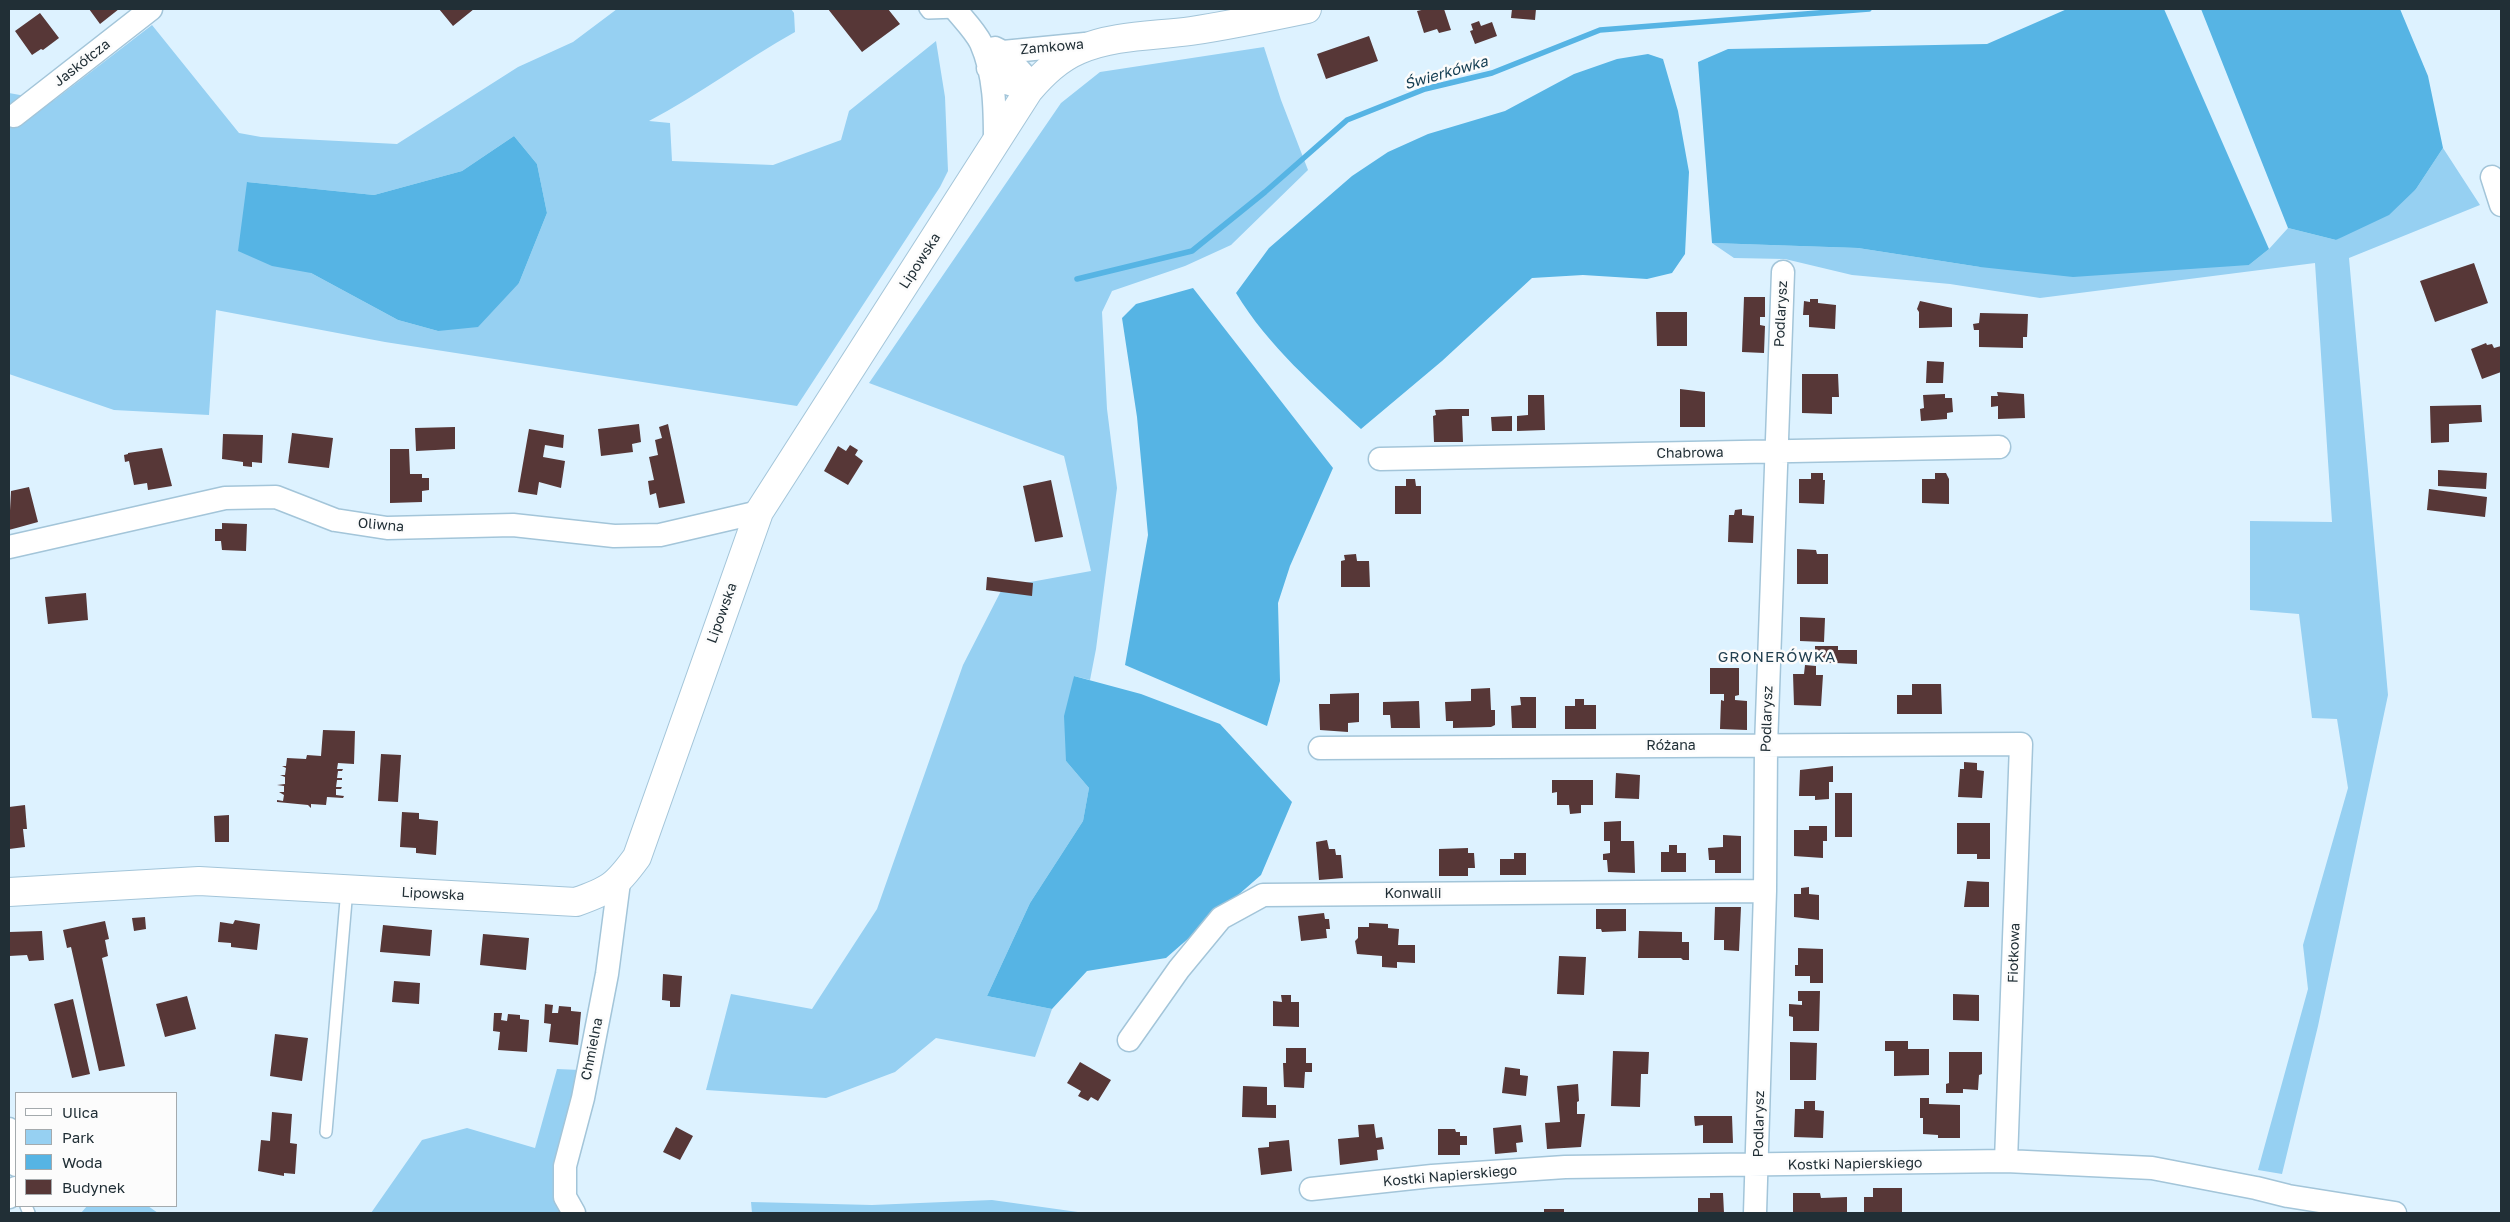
<!DOCTYPE html>
<html>
<head>
<meta charset="utf-8">
<style>
  body { margin:0 }
  #map { position:relative; width:2510px; height:1222px; overflow:hidden; background:#ddf2ff; font-family:"Golos Text",sans-serif }
  canvas { display:block }
  .frame { position:absolute; inset:0; border:10px solid #212f36; pointer-events:none }
  .legend { position:absolute; left:15px; top:1092px; width:162px; height:115px; box-sizing:border-box; background:#fcfcfc; border:1px solid #a4aaad; margin:0; padding:6px 9px; list-style:none; font-size:15px; color:#212f36 }
  .legend li { display:flex; align-items:center; gap:10px; height:25px }
  .legend b { width:25px; border:1px solid #a4aaad }
</style>
</head>
<body>
<div id="map">
<canvas width="2510" height="1222"></canvas>
<div class="frame"></div>
<ul class="legend">
<li><b style="height:6px;background:#fff"></b>Ulica</li>
<li><b style="height:14px;background:#96d0f2"></b>Park</li>
<li><b style="height:14px;background:#56b4e4"></b>Woda</li>
<li><b style="height:14px;background:#573737"></b>Budynek</li>
</ul>
</div>
<script>
const context = document.querySelector('canvas').getContext('2d');
context.lineJoin = 'round';
function fill(path, color) { context.fillStyle = color; context.fill(path, 'evenodd'); }
function trace(path, color, width, dash) { context.strokeStyle = color; context.lineWidth = width; context.lineCap = dash ? 'butt' : 'round'; context.setLineDash(dash || []); context.stroke(path); }
function drawText(font, color, halo, rows, align = 'center') {
  context.font = font + ' "Golos Text",sans-serif'; context.lineWidth = 5; context.setLineDash([]); context.textBaseline = 'middle'; context.strokeStyle = halo; context.fillStyle = color; for (const [text, x, y, turn = 0] of rows) {
    context.save(); context.translate(x, y); context.rotate((+turn || 0) * Math.PI / 180); context.textAlign = isNaN(turn) ? turn : align; if (halo) context.strokeText(text, 0, 0); context.fillText(text, 0, 0); context.restore();
  }
}
const green = new Path2D(`
  M617,9H791L794,13L795,32C745,60 699,95 649,121L670,123L672,161L773,165L841,140L849,111L936,41L945,97L948,171L940,187L797,406L385,342L216,310L209,415L114,410L9,374V93L53,101L152,25L239,133L261,137L397,144L518,67L573,42ZM514,136L537,164L547,213L519,283L438,331L398,320L311,273L247,182L374,195L462,171Z
  M1264,47L1281,100L1308,170L1231,245L1185,266L1112,291L1102,312L1107,409L1117,488L1096,649L1090,680L1074,676L1066,761L1089,788L1083,821L1030,903L987,996L1052,1009L1035,1057L936,1038L895,1072L826,1098L706,1090L731,994L812,1009L877,909L963,665L1003,587L1091,571L1064,456L869,383L1061,103L1100,72Z
  M2443,148L2480,205L2349,258L2388,695L2318,1026L2282,1174L2258,1170L2308,989L2303,945L2348,788L2337,719L2312,718L2299,614L2250,610V521L2332,522L2315,263L2040,298L1950,284L1852,275L1785,259L1734,258L1712,243L1858,248L1980,267L2249,265L2269,249L2288,228L2336,240L2416,189Z
  M557,1069L580,1070L564,1213H371L422,1140L467,1128L535,1148Z
  M992,1200L1085,1213H752L751,1202L872,1205Z
  M87,1206H148L158,1213H81Z`);
const water = new Path2D(`
  M2067,9H2164L2269,249L2249,265L2073,277L1980,267L1858,248L1712,243L1698,62L1728,49L1987,44Z
  M2201,9H2400L2428,76L2443,148L2416,189L2389,215L2336,240L2288,228Z
  M1648,54L1663,59L1678,111L1689,172L1685,254L1672,273L1647,279L1583,275L1532,278L1442,361L1361,429C1316,387 1268,346 1236,293L1269,248L1352,176L1388,152L1428,134L1505,111L1574,74L1617,59Z
  M514,136L537,164L547,213L519,283L478,327L438,331L398,320L311,273L272,266L238,251L247,182L374,195L462,171Z
  M1193,288L1333,468L1290,566L1278,603L1280,681L1267,726L1125,665L1148,535L1137,417L1122,318L1136,304Z
  M1074,676L1141,694L1220,724L1292,802L1261,875L1166,958L1087,971L1052,1009L987,996L1030,903L1083,821L1089,788L1066,761L1064,716Z`);
const stream = new Path2D(`
  M1077,279L1192,251L1265,192L1347,120L1425,89L1492,73L1600,30L1869,9`);
const building = new Path2D(`
  M89,9H119L100,24Z
  M439,9H474L453,26Z
  M828,9H888L900,24L862,52Z
  M1426,9H1444L1451,30L1439,33L1437,29L1424,33L1417,11Z
  M1512,9H1536L1535,20L1511,18Z
  M40,13L59,38L43,50L41,49L32,55L15,31Z
  M1479,21L1481,26L1492,22L1497,36L1475,44L1470,31L1473,30L1471,24Z
  M1369,36L1378,61L1326,79L1317,54Z
  M2474,263L2488,303L2435,322L2420,281Z
  M1744,297H1765V317H1760V325L1765,326L1764,353L1742,352Z
  M1810,299H1818V303L1836,305L1835,329L1809,327V315H1803L1804,301L1810,302Z
  M1920,301L1952,308V327L1919,328V312L1917,309Z
  M1656,312H1687V346H1657Z
  M1980,313L2028,314L2027,337H2023V348L1979,347V330H1974L1973,324L1979,323Z
  M2486,343L2487,345L2492,344L2494,348L2501,346V372L2482,379L2471,349Z
  M1927,361L1944,362L1943,383H1926Z
  M1802,374H1838L1839,397H1832V414L1802,413Z
  M1680,389L1705,392V427H1680Z
  M1997,392L2024,394L2025,418L1998,419V406L1991,407V396H1998Z
  M1945,394V398H1952L1953,412L1947,413V419L1921,421L1920,409L1924,408L1923,395Z
  M1528,395H1544L1545,430L1517,431V416L1528,415Z
  M2481,405L2482,422L2449,424V442L2431,443L2430,406Z
  M1450,409H1469V416H1462L1463,442H1434L1433,416L1436,415L1435,410Z
  M1512,416V431H1492L1491,417Z
  M639,424L641,442L632,444L633,452L601,456L598,429Z
  M668,424L685,503L659,508L656,493L650,495L648,481L654,480L649,457L658,455L655,440L662,438L659,427Z
  M455,427V449L416,451L415,428Z
  M529,429L564,435L563,448L545,445L543,457L565,461L561,488L539,482L537,495L518,492Z
  M292,433L333,438L329,468L288,463Z
  M223,434L263,435L262,463L252,462V467L243,466V462L222,459Z
  M850,445L858,450L855,455L863,461L848,485L824,471L838,446L846,451Z
  M162,448L172,486L148,490L147,483L134,485L129,461L125,462L124,455L128,454V453Z
  M390,449H409L410,474H422V478H429V490L422,491V502L390,503Z
  M2438,470L2487,473L2486,489L2438,486Z
  M1811,473H1823V480H1825L1824,504L1799,503V479H1811Z
  M1935,473H1946L1949,479V504L1922,503V479H1935Z
  M1406,479H1415L1416,486H1421V514H1395V486H1406Z
  M1051,480L1063,537L1035,542L1023,486Z
  M29,487L38,522L9,530L11,491Z
  M2429,489L2487,497L2485,517L2427,510Z
  M1742,509V515L1754,516L1753,543L1728,542L1729,515H1734L1735,510Z
  M222,523L247,524L246,551L222,550L221,541H215V529H222Z
  M1797,549L1816,550L1817,554H1828V584H1797Z
  M1356,554L1357,561H1369L1370,587H1341V561L1345,560L1344,555Z
  M987,577L1033,583L1032,596L986,590Z
  M86,593L88,620L48,624L45,597Z
  M1800,617L1825,618L1824,642L1800,641Z
  M1815,646H1838V650H1857V664L1815,662Z
  M1805,665L1816,666V675H1823L1821,706L1794,705L1793,674H1804Z
  M1710,668H1739V695L1735,696V700L1747,701V730L1720,729L1721,700L1724,701V694H1710Z
  M1912,684H1941L1942,714H1897V695H1912Z
  M1490,688L1491,710H1495V725L1491,727L1453,728V721H1446L1445,702L1471,701V689Z
  M1359,693V722L1348,723V732L1320,730L1319,704H1330V694Z
  M1520,697H1536V728H1512L1511,706L1521,705Z
  M1575,699H1584V705H1596V729H1565V706H1575Z
  M1419,701L1420,728H1391L1390,715H1383V702Z
  M323,730L355,731L354,764L338,763L337,769H343L342,771H338L337,778H342V780H337L336,787H342L341,789H336V795L344,796L343,798L327,797L326,805L311,804V808L308,805L277,802V800L283,801L284,795L279,792H284V786L277,785L285,784V777L280,775H285L286,768L282,766H286L287,758L306,759L307,755L321,756Z
  M381,754L401,755L398,802L378,801Z
  M1964,762L1977,763V770L1984,771L1982,798L1958,797L1960,769H1964Z
  M1833,766V782H1829V799L1815,800V796H1799L1800,770Z
  M1616,773L1640,775L1639,799L1615,798Z
  M1552,780H1593V805H1581V813L1570,814L1569,805H1557V792L1552,793Z
  M1835,793H1852V837H1835Z
  M25,805L27,829H23L25,847L9,849V807Z
  M402,812L419,813V819L438,821L436,855L416,853V848L400,847Z
  M229,815V842H215L214,816Z
  M1621,821V841H1634L1635,873L1608,872L1607,860H1603V854L1610,853V841H1604V822Z
  M1957,823H1990V859H1977V854H1957Z
  M1809,826H1827V841H1823V858L1794,856V830H1809Z
  M1723,835L1741,836V873H1715V860H1709L1708,848L1723,847Z
  M1327,840L1329,849H1335L1336,855H1341L1343,878L1319,880L1316,842Z
  M1669,845H1677V853H1686V872H1661V852H1669Z
  M1468,848V853H1474L1475,868H1468V876H1439V849Z
  M1514,853H1526V875H1500V859H1514Z
  M1967,881L1989,882V907H1964Z
  M1809,887V894L1819,895V920L1794,917V894H1801V888Z
  M1715,907H1741L1739,951L1724,950V940H1714Z
  M1596,909H1626V931L1602,932L1601,929H1596Z
  M1324,913L1325,919H1329L1330,929H1326L1327,938L1301,941L1298,916Z
  M145,917L146,929L134,931L132,918Z
  M235,920L260,924L257,950L231,947V943L218,942L220,922L233,924Z
  M105,921L109,939L105,940L108,956L102,958L125,1066L99,1071L71,947L67,948L63,930Z
  M1369,923L1388,924V928L1399,929L1398,945H1415V963L1397,962V968L1382,967V956L1357,954L1355,941L1358,938V927H1369Z
  M383,925L432,930L430,956L380,952Z
  M42,931L44,960L29,961L27,955L9,956V932Z
  M1639,931L1682,932V942H1689V960H1683L1681,958H1638Z
  M483,934L529,938L526,970L480,965Z
  M1798,948L1823,949V983H1810V976H1795V965H1798Z
  M1559,956L1586,957L1584,995L1557,994Z
  M663,974L682,976L680,1007H670V1001L662,1000Z
  M394,981L420,983L419,1004L392,1002Z
  M1798,991H1820L1819,1031H1793V1017L1789,1016V1004L1802,1005V1001H1798Z
  M1953,994L1979,995V1021L1953,1020Z
  M1281,995H1291V1002H1299V1027L1273,1026V1001L1282,1002Z
  M187,996L196,1029L165,1037L156,1004Z
  M73,999L90,1074L72,1078L54,1004Z
  M545,1004L553,1005L552,1013H558L559,1006L571,1007V1011L581,1012L578,1045L549,1042L551,1024L544,1023Z
  M494,1013H502L501,1020L507,1021L508,1014L520,1015V1019L529,1020L527,1052L498,1050L500,1032L493,1031Z
  M275,1034L308,1038L302,1081L270,1076Z
  M1885,1041H1908V1049H1929V1075L1894,1076V1051H1885Z
  M1790,1042L1817,1043L1816,1080H1790Z
  M1286,1048H1306V1063H1312V1072H1305L1304,1088L1284,1087L1283,1063H1286Z
  M1613,1051L1649,1052L1648,1074H1641L1640,1107L1611,1106Z
  M1949,1052H1982V1074L1979,1075L1978,1090L1963,1089V1093H1946V1084L1949,1083Z
  M1080,1062L1111,1080L1098,1101L1091,1097L1088,1101L1078,1096L1081,1091L1067,1083Z
  M1505,1067L1520,1069V1075L1528,1076L1526,1096L1502,1093Z
  M1578,1084L1579,1101L1577,1102V1114H1585L1581,1147L1547,1149L1545,1123L1560,1122L1557,1086Z
  M1243,1086L1267,1087V1105H1276V1118L1242,1117Z
  M1920,1098H1929V1104L1960,1105V1138H1938V1135L1923,1134V1118H1920Z
  M1804,1101H1815V1110L1824,1111L1823,1138L1794,1137L1795,1109H1804Z
  M272,1112L292,1114L290,1143L297,1144L295,1174L284,1173V1176L258,1171L261,1140L270,1141Z
  M1694,1116H1732L1733,1143H1703V1125L1695,1126Z
  M1374,1124L1376,1138L1382,1137L1384,1149L1377,1150L1378,1160L1340,1165L1338,1139L1359,1137L1358,1125Z
  M1521,1125L1523,1142L1516,1143L1517,1152L1495,1154L1493,1128Z
  M676,1127L693,1136L680,1160L663,1152Z
  M1438,1129H1455L1456,1132H1460V1136H1467V1145H1460V1155H1438Z
  M1289,1140L1292,1171L1261,1175L1258,1148L1269,1147V1142Z
  M1873,1188H1902V1213H1864V1197H1873Z
  M1710,1193H1723L1724,1213H1698V1198H1710Z
  M1793,1193H1820L1821,1198L1847,1197V1213H1793Z
  M1544,1209H1564V1213H1544Z`);
const lane = new Path2D(`
  M925,9L928,13L957,12
  M326,1132L347,889
  M26,1206L29,1213`);
const street = new Path2D(`
  M955,9C963,19 975,31 981,43C995,75 995,110 995,143
  M995,48L1003,52L1033,85
  M1003,52L1085,44
  M988,68L1003,82L1029,90
  M14,116L151,9
  M2492,177L2501,205
  M1380,459L1999,447
  M9,547L225,498L276,497L335,520L387,528L513,525L614,536L660,535L759,512
  M1320,748L2021,744L2006,1161
  M1129,1040L1179,969L1221,918L1263,895L1765,891
  M9,1129L16,1165
  M1311,1189L1432,1176L1565,1167L2006,1161L2152,1168L2256,1188L2288,1196L2395,1213
  M9,1197L16,1188
  M574,1213L565,1197V1166L583,1098L607,974L619,882
  M1755,1213L1765,891L1766,746L1783,272`);
const secondary = new Path2D(`
  M9,892L199,881L576,902C610,890 616,886 637,857L759,512L1029,90C1043,74 1058,59 1079,50C1113,35 1154,36 1191,31C1230,25 1269,17 1307,9`);
const streetNames = [
  ["Zamkowa",1052,47,-5],
  ["Jaskółcza",82,63,-38],
  ["Lipowska",920,261,-57],
  ["Podlarysz",1781,314,-87],
  ["Chabrowa",1690,453,-1],
  ["Oliwna",381,525,5],
  ["Lipowska",722,613,-70],
  ["Podlarysz",1767,719,-88],
  ["Różana",1671,746],
  ["Lipowska",433,894,3],
  ["Konwalii",1413,894],
  ["Fiołkowa",2014,953,-88],
  ["Chmielna",592,1049,-79],
  ["Podlarysz",1759,1124,-89],
  ["Kostki Napierskiego",1855,1164,-1],
  ["Kostki Napierskiego",1450,1176,-5]
];
const waterNames = [
  ["Świerkówka",1446,73,-16]
];
const neighbourhoodNames = [
  ["GRONERÓWKA",1777,657]
];
fill(green, '#96d0f2');
fill(water, '#56b4e4');
trace(stream, '#56b4e4', 5.5);
fill(building, '#573737');
trace(lane, '#a3c5d9', 14);
trace(street, '#a3c5d9', 25);
trace(secondary, '#a3c5d9', 30);
trace(lane, '#fff', 11);
trace(street, '#fff', 22);
trace(secondary, '#fff', 28);
drawText('14px', '#212f36', '#fcfcfc', streetNames);
drawText('italic 15px', '#153e52', '#fcfcfc', waterNames);
context.letterSpacing = '1px';
drawText('15px', '#224051', '#fcfcfc', neighbourhoodNames);
context.letterSpacing = '0px';
</script>
</body>
</html>
